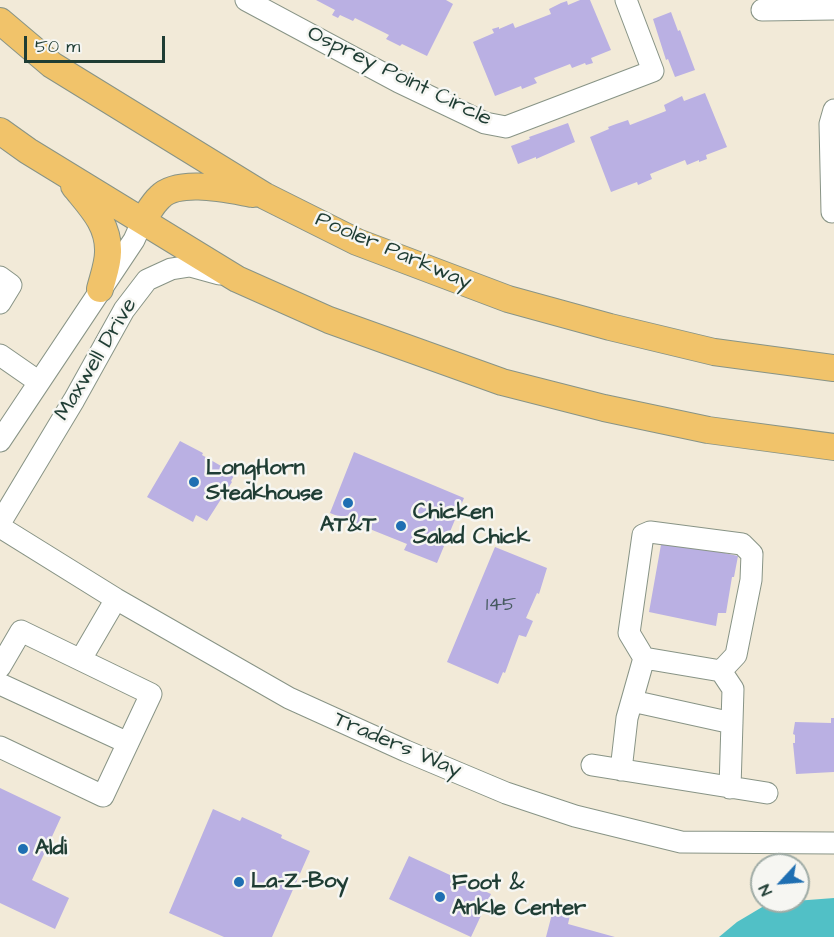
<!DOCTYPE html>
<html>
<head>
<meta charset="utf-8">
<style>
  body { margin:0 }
  #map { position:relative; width:834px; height:937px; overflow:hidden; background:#f2ead8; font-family:"Architects Daughter",sans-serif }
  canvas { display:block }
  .north { position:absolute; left:750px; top:853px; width:60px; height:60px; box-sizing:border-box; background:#f6f6f2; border:2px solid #a0aca6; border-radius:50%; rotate:244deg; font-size:16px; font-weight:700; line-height:24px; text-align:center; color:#1f3d34 }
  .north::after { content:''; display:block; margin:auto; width:21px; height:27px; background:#1f6fb2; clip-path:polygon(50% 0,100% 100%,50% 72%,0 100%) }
  .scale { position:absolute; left:24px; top:36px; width:141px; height:27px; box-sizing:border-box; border:3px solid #1f3d34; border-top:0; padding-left:8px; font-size:18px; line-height:21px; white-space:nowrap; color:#1f3d34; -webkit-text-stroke:4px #f6f6f2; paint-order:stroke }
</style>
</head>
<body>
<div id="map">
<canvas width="834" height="937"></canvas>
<div class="north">N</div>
<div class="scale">50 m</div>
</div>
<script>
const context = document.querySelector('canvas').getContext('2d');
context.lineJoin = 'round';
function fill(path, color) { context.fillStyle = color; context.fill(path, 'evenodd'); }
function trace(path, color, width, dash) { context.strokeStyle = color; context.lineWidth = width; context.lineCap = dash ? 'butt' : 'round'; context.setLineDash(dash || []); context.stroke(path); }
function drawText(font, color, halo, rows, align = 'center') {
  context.font = font + ' "Architects Daughter",sans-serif'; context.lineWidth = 5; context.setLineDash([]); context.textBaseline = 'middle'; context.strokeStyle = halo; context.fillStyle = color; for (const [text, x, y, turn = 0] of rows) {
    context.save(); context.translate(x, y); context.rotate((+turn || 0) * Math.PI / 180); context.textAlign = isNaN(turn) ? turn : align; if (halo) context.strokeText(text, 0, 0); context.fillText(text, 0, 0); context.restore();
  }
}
const water = new Path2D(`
  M834,898V937H719L737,922L769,903Z`);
const building = new Path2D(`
  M316,0H446L453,4L427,56L402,44L400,46L386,39L389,35L355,18L353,21L340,15L338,18L332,15L335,10Z
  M580,0H590L611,50L591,58L593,63L586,65L585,63L572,68L570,64L534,78L537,83L522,89L521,86L495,96L473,42L494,33L492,29L499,27V29L513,23L515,28L551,14L549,9L561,3L567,1L568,5Z
  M671,12L678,31L680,30L695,70L675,77L668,59L666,60L653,19Z
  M705,93L727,147L706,155L707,159L699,162V160L687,165L685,160L650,174L652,179L638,185L637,182L611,192L590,137L609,129L608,127L616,124L628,120L630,125L666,111L664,105L682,96L684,101Z
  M568,123L575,142L536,159V157L518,164L511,146L530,139L529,137Z
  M180,441L203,453L202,455L235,474L231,481L232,482L207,521L196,515L193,522L147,497Z
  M354,452L464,498L437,563L404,550L407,544L330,513Z
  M662,539L738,556L734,577H732L726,613H718L716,626L649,612Z
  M495,547L547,568L539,594L537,593L526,618L533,621L526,637L519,635L505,673L503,672L498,684L447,662Z
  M831,718H834V772L796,774L793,743H795V735L793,734L795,722L831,723Z
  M0,788L61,817L32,880L69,898L55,929L0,903Z
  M213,809L240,821L242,817L282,835L281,838L310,851L272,937H224L169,913Z
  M409,856L491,894L471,937L389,899Z
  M553,910L570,915L568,924L615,937H546Z`);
const minor = new Path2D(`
  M246,0L399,82L485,123L506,127L653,71L626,0
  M762,10L834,9
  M832,212L830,124L834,110
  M0,277L11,285L0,303
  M0,355L39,382
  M0,441L134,240L143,220
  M0,523L74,400L124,310L147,280L171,269L190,266L219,274
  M0,527L116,599L289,698L406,751L506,793L575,816L681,842L834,843
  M644,658L629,633L643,535L650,532L742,544L752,554L751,580L736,655L721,671
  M81,659L116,599
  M0,667L21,631L151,694L103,796L0,747
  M0,684L128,743
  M632,701L732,723
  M592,765L767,793
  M621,770L627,718L644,658L721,671L733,689L730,788`);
const major = new Path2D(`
  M0,21L52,65L265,196L357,242L508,299L610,327L714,352L834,368
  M0,131L28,151L237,279L329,320L502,382L604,408L708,430L834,447
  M74,186C90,206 109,224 108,252C108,264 103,277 100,289
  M143,220C148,213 153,203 160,197C179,178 229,190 253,194`);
const markers = [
  [194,482,6,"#1f6fb2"],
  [348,503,6,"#1f6fb2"],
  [401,526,6,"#1f6fb2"],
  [23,849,6,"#1f6fb2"],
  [239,882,6,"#1f6fb2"],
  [440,897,6,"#1f6fb2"]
];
const numberNames = [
  ["145",501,606]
];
const streetNames = [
  ["Osprey Point Circle",399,77,26],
  ["Pooler Parkway",393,252,23],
  ["Maxwell Drive",97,360,-59],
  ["Traders Way",397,746,23]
];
const poiNames = [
  ["LongHorn",206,469],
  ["Steakhouse",206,494],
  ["Chicken",413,513],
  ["Salad Chick",413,538],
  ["AT&T",348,526,"center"],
  ["Aldi",35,849],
  ["La-Z-Boy",251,882],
  ["Foot &",452,884],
  ["Ankle Center",452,909]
];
fill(water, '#51c0c6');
fill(building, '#bab0e3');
trace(minor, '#889486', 23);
trace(major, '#889486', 28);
trace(minor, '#fff', 21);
trace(major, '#f1c36a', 26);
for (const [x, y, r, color] of markers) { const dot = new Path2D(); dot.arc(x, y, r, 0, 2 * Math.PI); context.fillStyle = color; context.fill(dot); trace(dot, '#f6f6f2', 2); }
drawText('20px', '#465a60', null, numberNames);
drawText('22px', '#1f3d34', '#f6f6f2', streetNames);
drawText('bold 22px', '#1f3d34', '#f6f6f2', poiNames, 'left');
</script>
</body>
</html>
